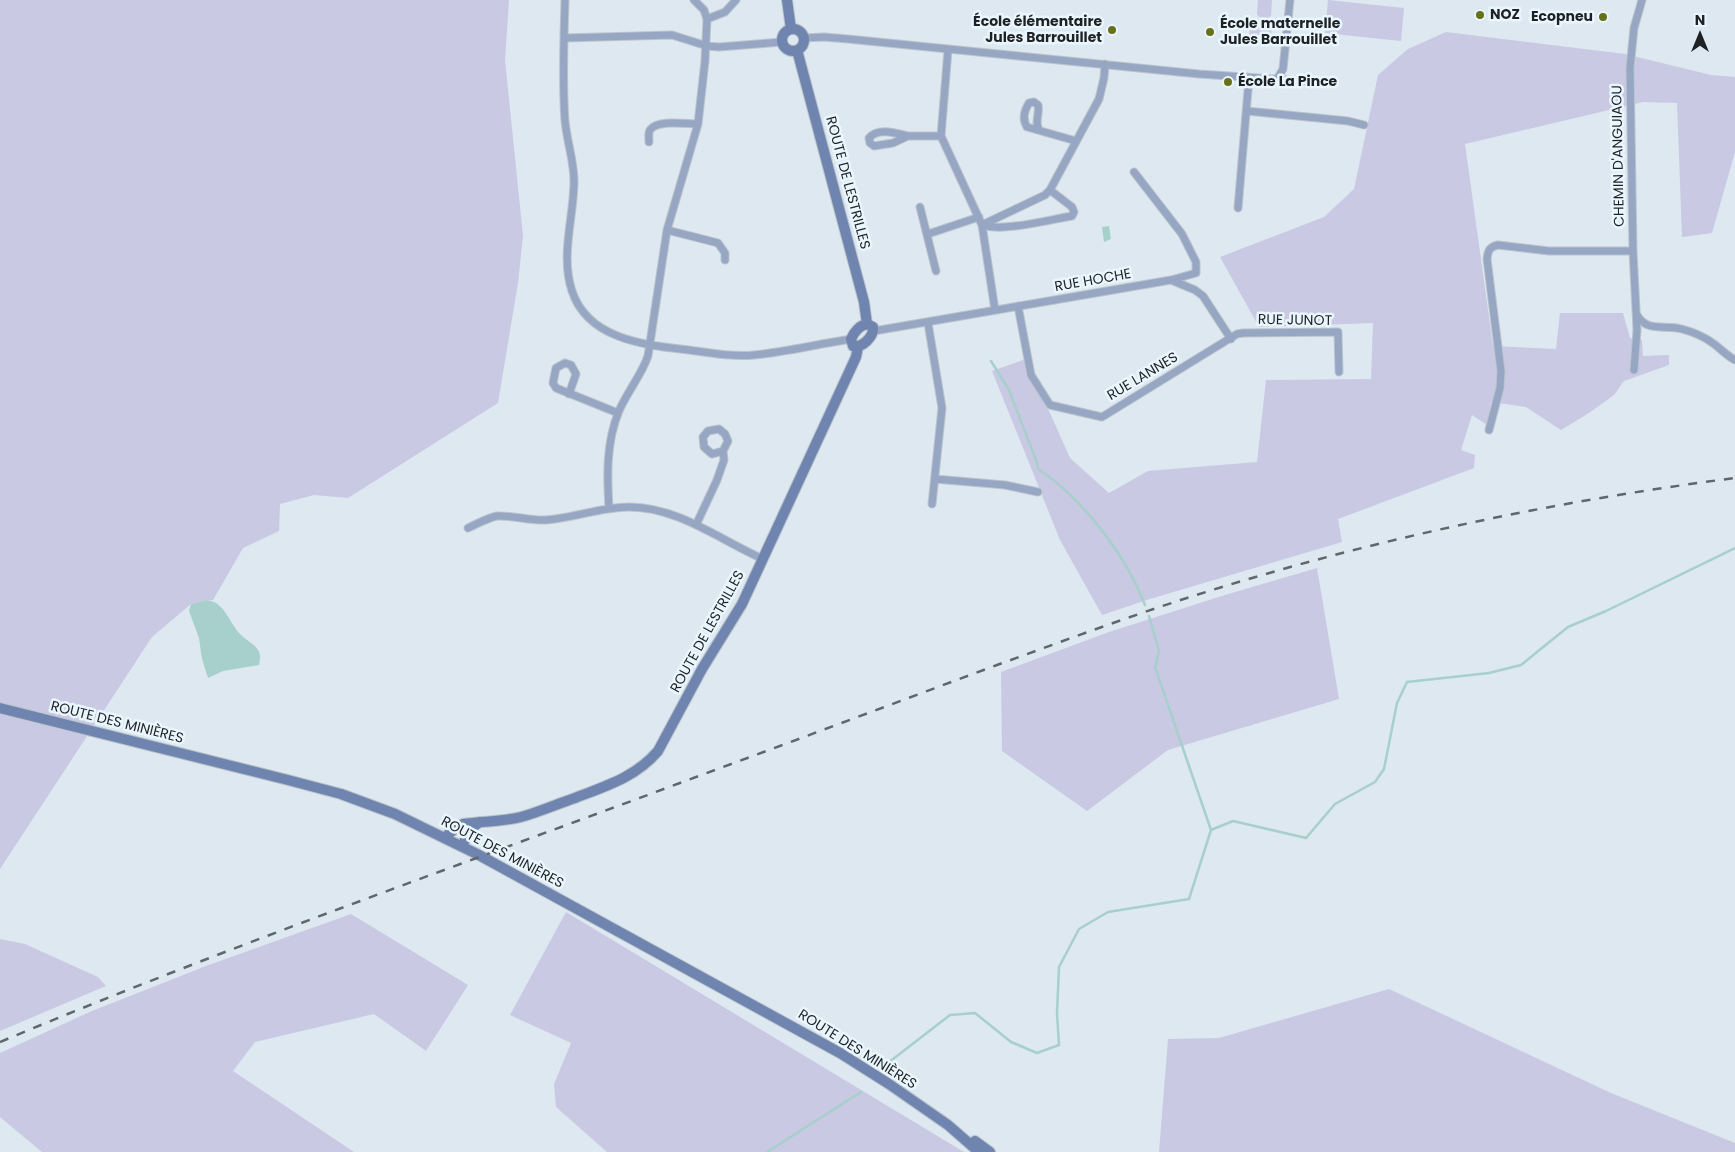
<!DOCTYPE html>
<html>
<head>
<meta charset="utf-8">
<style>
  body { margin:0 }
  #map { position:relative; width:1735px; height:1152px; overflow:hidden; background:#dde8f1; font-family:Poppins,sans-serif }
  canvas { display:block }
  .north { position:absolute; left:1675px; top:10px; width:50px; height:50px; -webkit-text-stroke:4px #eaf6fe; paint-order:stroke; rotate:0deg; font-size:14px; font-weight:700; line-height:20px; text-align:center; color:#1e2225 }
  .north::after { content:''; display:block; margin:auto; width:18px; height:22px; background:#1e2225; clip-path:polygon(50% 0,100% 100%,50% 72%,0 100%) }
</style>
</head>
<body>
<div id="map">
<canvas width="1735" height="1152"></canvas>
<div class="north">N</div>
</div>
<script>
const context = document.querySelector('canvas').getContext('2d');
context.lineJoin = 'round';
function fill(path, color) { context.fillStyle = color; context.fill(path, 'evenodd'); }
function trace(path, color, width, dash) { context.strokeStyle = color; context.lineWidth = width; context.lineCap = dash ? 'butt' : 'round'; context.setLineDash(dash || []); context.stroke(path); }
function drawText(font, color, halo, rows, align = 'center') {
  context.font = font + ' Poppins,sans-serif'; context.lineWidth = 5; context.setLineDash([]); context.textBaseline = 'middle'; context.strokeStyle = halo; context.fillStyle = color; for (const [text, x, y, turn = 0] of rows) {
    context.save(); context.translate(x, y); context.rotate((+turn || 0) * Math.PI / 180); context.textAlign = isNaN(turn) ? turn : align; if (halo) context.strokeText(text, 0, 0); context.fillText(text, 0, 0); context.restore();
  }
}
const green = new Path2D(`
  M0,0H509L505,60L523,236L518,283L498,403L348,498L314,495L280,504L279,531L243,548L213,600H206L191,604L152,637L0,869Z
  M1258,0H1272L1271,16L1268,18L1259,17L1257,14Z
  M1328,0L1404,8L1401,41L1325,33Z
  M1250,24L1272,27L1270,41L1249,38Z
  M1446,32L1625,54L1711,75L1735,77V152L1712,233L1682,237L1677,103L1643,102L1465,144L1493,346L1556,349L1560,313H1623L1630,338L1642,340L1643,356L1669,355V365L1624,381L1614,395L1589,413L1561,430L1526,407L1491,402L1487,425L1472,415L1461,450L1475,455L1474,468L1338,519L1342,542L1150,599L1102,615L1060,540L992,371L1026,359L1070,458L1109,493L1148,471L1257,462L1266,380L1371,379L1373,323L1259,327L1220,257L1324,217L1354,189L1378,75L1408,49Z
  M1317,568L1339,699L1168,750L1087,811L1002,751L1001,672L1109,632L1225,595Z
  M566,912L964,1152H607L556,1107L554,1084L571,1043L510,1015Z
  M351,914L468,985L426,1051L374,1014L255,1042L233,1071L354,1152H42L0,1117V1053L92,1011L206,966Z
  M0,939L25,944L98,977L106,986L0,1031Z
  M1389,989L1611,1093L1735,1143V1152H1159L1168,1039L1219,1038Z`);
const water = new Path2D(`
  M1109,226L1111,239L1104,242L1102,227Z
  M206,600C224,601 229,622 240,634C245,640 254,643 258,650C261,654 260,660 259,665L223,671L208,678L202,659L199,638L189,611L191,604Z`);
const stream = new Path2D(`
  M991,361L1009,390L1036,460L1038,469C1082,498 1126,555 1145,605
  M1149,616L1159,651L1155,667L1211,830
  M884,1066L950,1015L975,1013L1011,1042L1037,1053L1059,1045L1057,1013L1059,967L1079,929L1108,912L1189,899L1211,830L1233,821L1306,838L1335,804L1375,782L1384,769L1397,703L1407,682L1489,673L1521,665L1568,627L1606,611L1735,548
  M767,1152L861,1092`);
const street = new Path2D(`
  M565,0C564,40 562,81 565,121C567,142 574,161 574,181C574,217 560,255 572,291C588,340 646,345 689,350C710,353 733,357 754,355C786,352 818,344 851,339
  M707,19L725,12L736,0
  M564,38L672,35L707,46L719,47L782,42
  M803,38L824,37L848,39L1199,74L1304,81
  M948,50L941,136L982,225L995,310
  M1276,79L1279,76L1283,69L1290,0
  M1247,111L1348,121L1364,125
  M1039,130C1034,122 1040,114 1038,105L1034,102L1029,103C1024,111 1022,119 1027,127L1076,141
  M908,136C896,133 878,127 869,138L870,143L874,146L893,143L908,136H941
  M649,142C649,138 648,133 650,130C657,119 686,124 698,124
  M1050,190L1072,207L1074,212L1072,216C1048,220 1004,232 982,225L1045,195L1050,190L1099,99L1104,78L1105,64
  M920,207L936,271
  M1238,208L1249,78
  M667,230L718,243L725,253V260
  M928,234L979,217
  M1171,280L1195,290L1203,296L1231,339
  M1018,306L1031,375L1050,405L1102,417L1237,334L1243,333L1338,332L1339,372
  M1637,315C1647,333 1665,324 1682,329C1693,332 1705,337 1714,344C1721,349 1727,356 1735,360
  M928,323L942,408L932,504
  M874,331L1171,280L1196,273V262L1182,234L1134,172
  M1634,370L1637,330L1633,251L1630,68L1634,28L1642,0
  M569,394L576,374L571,365L565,363L556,368L553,383L556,388L618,413
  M1489,430L1500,388L1501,371L1487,259C1488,251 1489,247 1498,245L1549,251H1633
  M935,479L1005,485L1038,492
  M609,508C607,476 606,442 619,411C627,392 641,376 648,356L667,230L698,124L705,61L707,19L704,10L694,0
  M696,525L717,480L724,460L723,451L728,441L725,434L719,429L708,431L703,437L704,447L712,454L723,451
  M468,528C477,524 487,518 497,516C513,515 530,521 546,520C574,518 601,507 629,507C678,507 720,540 763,559`);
const secondary = new Path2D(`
  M787,0L791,29
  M782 40a11 11 0 1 1 22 0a11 11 0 1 1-22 0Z
  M797,50L864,302L867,324
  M867,324L873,327C874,337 862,348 853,346L851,339C854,332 860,325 867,324Z
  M0,708L288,780L341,794L395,814L477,854L840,1053L889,1084L948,1125L979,1152
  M445,837L456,828L463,824C482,821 502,822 521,817C539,812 557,804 575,798C606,786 636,777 658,751L702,669L742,604L856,357L858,347
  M462,846L471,828L480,822
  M975,1141L990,1152`);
const rail = new Path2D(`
  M0,1042C231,945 469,862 704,774C802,738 900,701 997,665C1066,640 1135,614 1206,592C1378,538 1556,501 1735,478`);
const markers = [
  [1480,15,5,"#66711a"],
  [1603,17,5,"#66711a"],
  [1112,30,5,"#66711a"],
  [1210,32,5,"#66711a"],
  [1228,82,5,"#66711a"]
];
const poiNames = [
  ["NOZ",1490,15],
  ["Ecopneu",1593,17,"right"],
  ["École élémentaire",1102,22,"right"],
  ["Jules Barrouillet",1102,38,"right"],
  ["École maternelle",1220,24],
  ["Jules Barrouillet",1220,40],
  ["École La Pince",1238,82]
];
const streetNames = [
  ["CHEMIN D'ANGUIAOU",1619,156,-91],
  ["ROUTE DE LESTRILLES",847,183,75],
  ["RUE HOCHE",1093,281,-10],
  ["RUE JUNOT",1295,321,1],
  ["RUE LANNES",1143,377,-31],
  ["ROUTE DE LESTRILLES",708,632,-61],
  ["ROUTE DES MINIÈRES",117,723,14],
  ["ROUTE DES MINIÈRES",502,853,28],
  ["ROUTE DES MINIÈRES",857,1050,32]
];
fill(green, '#cac9e4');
fill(water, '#a7cfcb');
trace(stream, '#a7cfcb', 2.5);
trace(street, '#bbc4cc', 9);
trace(secondary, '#bbc4cc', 12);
trace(street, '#96a6c3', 7);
trace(secondary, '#6f85b0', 10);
trace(rail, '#60676c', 2.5, [9, 9]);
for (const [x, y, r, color] of markers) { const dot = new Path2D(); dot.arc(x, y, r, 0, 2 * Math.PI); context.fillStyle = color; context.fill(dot); trace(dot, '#eaf6fe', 2); }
drawText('bold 14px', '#1e2225', '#eaf6fe', poiNames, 'left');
drawText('14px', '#1e2225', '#eaf6fe', streetNames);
</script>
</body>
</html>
